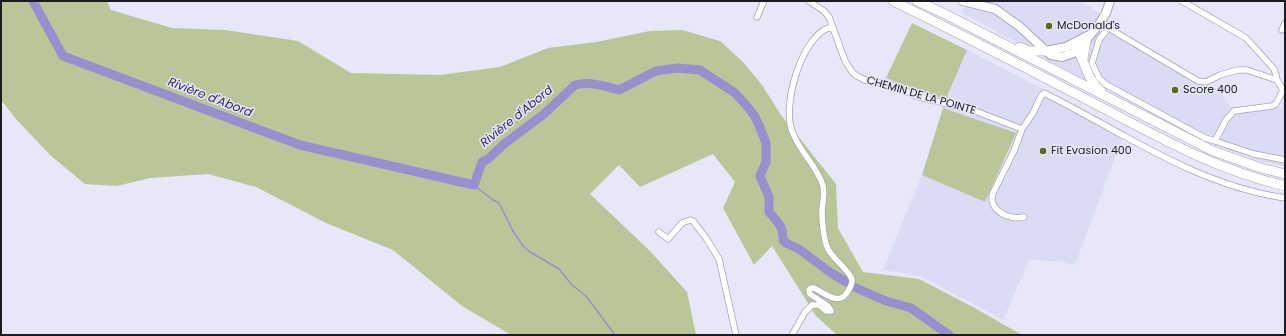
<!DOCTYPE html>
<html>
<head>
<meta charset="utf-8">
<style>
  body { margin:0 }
  #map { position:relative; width:1286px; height:336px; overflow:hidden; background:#e7e7f9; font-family:Poppins,sans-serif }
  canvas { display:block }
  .frame { position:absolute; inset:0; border:2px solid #1b1b21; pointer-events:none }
</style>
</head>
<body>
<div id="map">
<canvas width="1286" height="336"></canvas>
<div class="frame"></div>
</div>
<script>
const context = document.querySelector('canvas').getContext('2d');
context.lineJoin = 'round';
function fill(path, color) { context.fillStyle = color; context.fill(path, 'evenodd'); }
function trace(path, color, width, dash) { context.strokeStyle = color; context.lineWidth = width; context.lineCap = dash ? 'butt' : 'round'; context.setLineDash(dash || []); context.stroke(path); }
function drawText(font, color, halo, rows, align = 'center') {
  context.font = font + ' Poppins,sans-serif'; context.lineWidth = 3; context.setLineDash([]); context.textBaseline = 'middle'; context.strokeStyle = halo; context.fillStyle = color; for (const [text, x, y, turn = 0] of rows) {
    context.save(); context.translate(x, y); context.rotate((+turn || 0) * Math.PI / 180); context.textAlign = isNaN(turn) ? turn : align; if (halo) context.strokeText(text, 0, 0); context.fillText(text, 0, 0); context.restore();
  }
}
const built = new Path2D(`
  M968,1H1081L1110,20L1107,25L1218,90L1236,114L1281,107L1285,92V166L1262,162L1206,142L1105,89L1084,80L961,12Z
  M967,50L1125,131L1075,265L1057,261L1029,260L1003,320L920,276L883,270L922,175L985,202L1015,133L943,108Z`);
const green = new Path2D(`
  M1,1H107L111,10L172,28L225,30L298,41L351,73L440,75L500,67L548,48L596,42L650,31L682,30L720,41L743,62L762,85L781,115L836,184L838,228L863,272L919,279L973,307L1022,335H837L816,316L772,246L754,265L723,208L735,182L713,154L640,187L619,165L590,194L650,251L687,292L696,335H511L462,306L393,250L326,223L256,187L208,174L150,178L117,186L85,184L50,155L16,119L1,100Z
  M912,23L967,50L946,99L918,91L886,78Z
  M943,108L1016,133L985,202L922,175Z`);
const stream = new Path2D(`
  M474,185L493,200L499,203L513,231L523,246L530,252L559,269L572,285L586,296L615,335`);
const river = new Path2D(`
  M33,1L63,56L300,145L474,185L482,162L488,159L504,144L544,114L575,85C589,81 605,86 619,90L656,71L677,68L700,70L735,93L746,105L754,115L759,125L766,143V162L760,176L769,197V212C778,223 783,225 783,240L786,243L799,249L831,273L848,283
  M854,287L886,301L911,308L949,335`);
const minor = new Path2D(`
  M809,1L824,11L829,17L845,61L853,73L857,76L865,80L883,83L895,86L916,96L975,111L1022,129L1033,113L1041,96L1044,93C1123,132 1195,185 1285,198
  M1182,1L1246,38L1274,69L1276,75L1277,80L1283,90
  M757,17L764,1
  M1100,23L1198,81L1206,82L1220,75L1238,70H1247L1277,80
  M1108,28L1099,40L1092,63L1099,78L1105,84L1205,138L1215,141L1226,120L1234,111L1272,106L1276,104L1283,90
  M1282,30L1285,23
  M1022,129L1014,151L993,193C987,210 1010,221 1024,217
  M1215,141L1254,154L1285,160
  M659,232L668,239L682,223L690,220L693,221L706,238L719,259L736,335
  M792,335L805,312L812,305H819L826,311H831L828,306L810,294L809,290L811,288H814C824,293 838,305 846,294C849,290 852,285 852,280C851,272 833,259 828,249C824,241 822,223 822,213C822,204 825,196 823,186C818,167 798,150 792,131C782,105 801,39 828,28L833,29`);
const secondary = new Path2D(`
  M963,1L995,9L1019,26L1046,51L1051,55L1062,57L1073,53L1078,50L1100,23L1106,13L1110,1
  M1046,51L1066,47L1087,36`);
const trunk = new Path2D(`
  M893,1C963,35 1032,71 1101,107C1162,139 1217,170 1285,186
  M917,1L945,14L1213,151L1261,168L1285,174
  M1073,44C1086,58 1085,79 1101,91
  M1020,47L1028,51H1046
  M1083,59L1086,41`);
const markers = [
  [1049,26,4,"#5b6a14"],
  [1175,90,4,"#5b6a14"],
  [1043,151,4,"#5b6a14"]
];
const poiNames = [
  ["McDonald's",1057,26],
  ["Score 400",1183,90],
  ["Fit Evasion 400",1051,151]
];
const streetNames = [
  ["CHEMIN DE LA POINTE",921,96,16]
];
const waterNames = [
  ["Rivière d'Abord",210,98,21],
  ["Rivière d'Abord",517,117,-39]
];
fill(built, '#dbdbf4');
fill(green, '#bbc698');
trace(stream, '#9491ce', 1.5);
trace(river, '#9491ce', 9);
trace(minor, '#a5a4b6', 7);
trace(secondary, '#a5a4b6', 10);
trace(trunk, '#a5a4b6', 10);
trace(minor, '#fff', 5.5);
trace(secondary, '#fff', 8);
trace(trunk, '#fff', 9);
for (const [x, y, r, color] of markers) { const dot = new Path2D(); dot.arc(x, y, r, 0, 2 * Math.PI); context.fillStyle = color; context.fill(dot); trace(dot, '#e7e7f9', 1.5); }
drawText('11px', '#1b1b21', '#e7e7f9', poiNames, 'left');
drawText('11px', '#1b1b21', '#e7e7f9', streetNames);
drawText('italic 12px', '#34266f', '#e7e7f9', waterNames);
</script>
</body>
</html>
